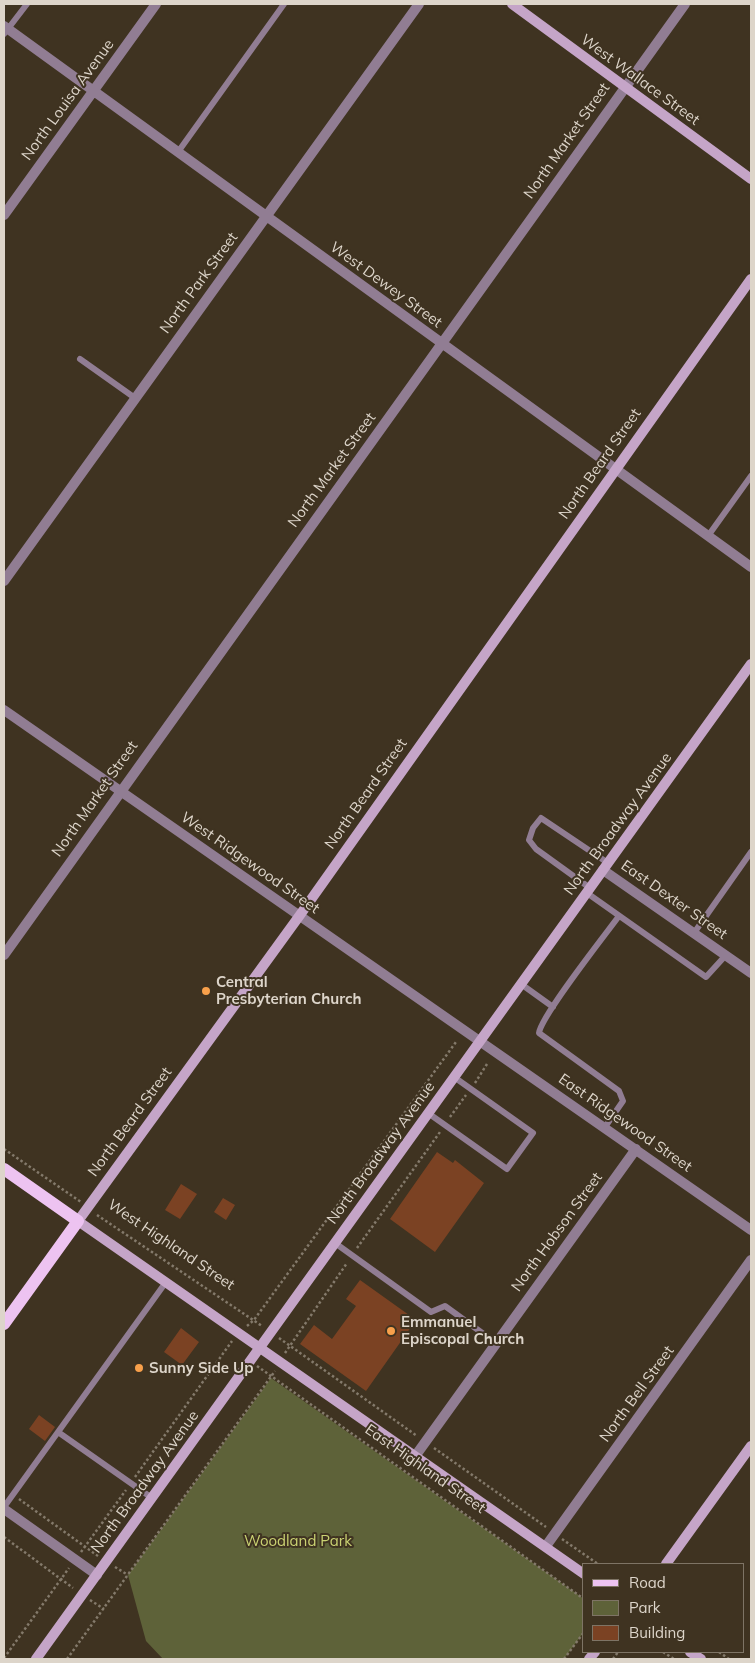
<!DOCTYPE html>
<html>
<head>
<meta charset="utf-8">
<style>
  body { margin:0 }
  #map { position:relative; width:755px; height:1663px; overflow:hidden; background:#3f3321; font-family:Mulish,sans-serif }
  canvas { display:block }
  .frame { position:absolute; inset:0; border:5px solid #ddd5ca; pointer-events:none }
  .legend { position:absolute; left:582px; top:1563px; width:162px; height:90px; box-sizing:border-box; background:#3f3321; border:1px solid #7e7465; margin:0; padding:6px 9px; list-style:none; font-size:15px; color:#ddd5ca }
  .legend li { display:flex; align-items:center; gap:10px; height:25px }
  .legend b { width:25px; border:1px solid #7e7465 }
</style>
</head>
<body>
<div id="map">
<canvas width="755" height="1663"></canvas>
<div class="frame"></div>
<ul class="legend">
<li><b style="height:6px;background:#edc3f1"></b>Road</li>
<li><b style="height:14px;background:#5e6239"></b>Park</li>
<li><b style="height:14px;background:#7b4223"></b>Building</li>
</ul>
</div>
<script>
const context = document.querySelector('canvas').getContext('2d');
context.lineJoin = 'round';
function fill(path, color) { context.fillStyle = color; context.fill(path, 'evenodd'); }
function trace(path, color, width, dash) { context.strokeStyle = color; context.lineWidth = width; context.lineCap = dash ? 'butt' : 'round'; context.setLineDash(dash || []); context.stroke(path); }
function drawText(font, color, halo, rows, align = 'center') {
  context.font = font + ' Mulish,sans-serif'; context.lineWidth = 4; context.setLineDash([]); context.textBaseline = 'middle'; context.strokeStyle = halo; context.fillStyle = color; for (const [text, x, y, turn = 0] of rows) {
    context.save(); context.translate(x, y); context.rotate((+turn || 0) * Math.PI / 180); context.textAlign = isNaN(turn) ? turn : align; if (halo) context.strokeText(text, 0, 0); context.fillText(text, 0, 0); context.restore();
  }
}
const green = new Path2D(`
  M271,1378L584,1599V1632L564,1659H163L146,1641L128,1575Z`);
const building = new Path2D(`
  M437,1152L453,1163L455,1160L484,1183L435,1252L390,1219Z
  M181,1184L197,1194L180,1219L165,1210Z
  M223,1198L235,1205L226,1220L214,1212Z
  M360,1280L416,1320L366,1391L300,1344L314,1325L332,1339L356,1306L346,1299Z
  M181,1328L199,1342L182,1365L164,1352Z
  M39,1415L55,1427L45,1441L29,1429Z`);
const path = new Path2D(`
  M475,1083L487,1064
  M450,1117L466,1095
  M4,1149L81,1202
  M97,1215L262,1326
  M357,1248L440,1132
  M247,1326L254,1320L456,1042
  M279,1338L417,1436
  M285,1353L347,1263
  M257,1366L584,1599
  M434,1448L546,1527
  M135,1477L232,1341
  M19,1499L98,1556
  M4,1537L73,1588
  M562,1539L598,1564
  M81,1552L126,1490
  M115,1567L128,1575
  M90,1600L104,1609
  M663,1652L674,1659
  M719,1652L729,1659
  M4,1658L69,1568
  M67,1659L275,1371
  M564,1659L584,1632
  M613,1659L618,1652`);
const lane = new Path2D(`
  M4,34L27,4
  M178,152L284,4
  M80,359L135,398
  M708,536L751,476
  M590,888L536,849L529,840L533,828L541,818L608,863
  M587,893L706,977L726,955
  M694,933L751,852
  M521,984L553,1007
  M428,1113L507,1169L533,1133L454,1077
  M605,1127L623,1101L619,1091L539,1033C541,1016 605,935 619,916
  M335,1243L431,1312L445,1306L496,1343
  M58,1432L152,1498
  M4,1507L166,1282`);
const street = new Path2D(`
  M4,26L751,567
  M4,215L156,4
  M4,581L419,4
  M4,710L751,1230
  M603,870L751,973
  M4,955L685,4
  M416,1455L636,1149
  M4,1509L97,1575
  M546,1546L751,1260`);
const secondary = new Path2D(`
  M512,4L751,179
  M666,1564L751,1446
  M584,1574L78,1221L300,915L751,279
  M690,1652L701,1659
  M36,1659L751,664
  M589,1659L595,1652`);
const primary = new Path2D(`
  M4,1169L78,1221L4,1324`);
const markers = [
  [206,991,5,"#f8a04b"],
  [391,1331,5,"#f8a04b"],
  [139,1368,5,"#f8a04b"]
];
const streetNames = [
  ["West Wallace Street",640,80,36],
  ["North Louisa Avenue",68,100,-54],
  ["North Market Street",567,141,-55],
  ["North Park Street",199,283,-54],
  ["West Dewey Street",386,285,36],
  ["North Beard Street",600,464,-55],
  ["North Market Street",332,470,-54],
  ["North Beard Street",366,794,-55],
  ["North Market Street",95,799,-55],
  ["North Broadway Avenue",618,824,-54],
  ["West Ridgewood Street",250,863,35],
  ["East Dexter Street",674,900,35],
  ["North Beard Street",130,1122,-54],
  ["East Ridgewood Street",625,1123,35],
  ["North Broadway Avenue",381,1153,-54],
  ["North Hobson Street",557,1232,-54],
  ["West Highland Street",171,1245,34],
  ["North Bell Street",637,1394,-54],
  ["East Highland Street",425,1469,35],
  ["North Broadway Avenue",145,1482,-54]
];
const poiNames = [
  ["Central",216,982],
  ["Presbyterian Church",216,999],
  ["Emmanuel",401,1322],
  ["Episcopal Church",401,1339],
  ["Sunny Side Up",149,1368]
];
const parkNames = [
  ["Woodland Park",298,1541]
];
fill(green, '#5e6239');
fill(building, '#7b4223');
trace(path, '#847a6b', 2.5, [2.5, 2.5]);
trace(lane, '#917d93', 6);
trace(street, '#917d93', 10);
trace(secondary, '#c5a5c8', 10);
trace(primary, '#edc3f1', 12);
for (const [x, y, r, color] of markers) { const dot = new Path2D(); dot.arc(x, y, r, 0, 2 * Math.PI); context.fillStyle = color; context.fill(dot); trace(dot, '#3f3321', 2); }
drawText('15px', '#ddd5ca', '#3f3321', streetNames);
drawText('bold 15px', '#ddd5ca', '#3f3321', poiNames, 'left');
drawText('15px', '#cad272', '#3f3321', parkNames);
</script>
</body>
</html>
